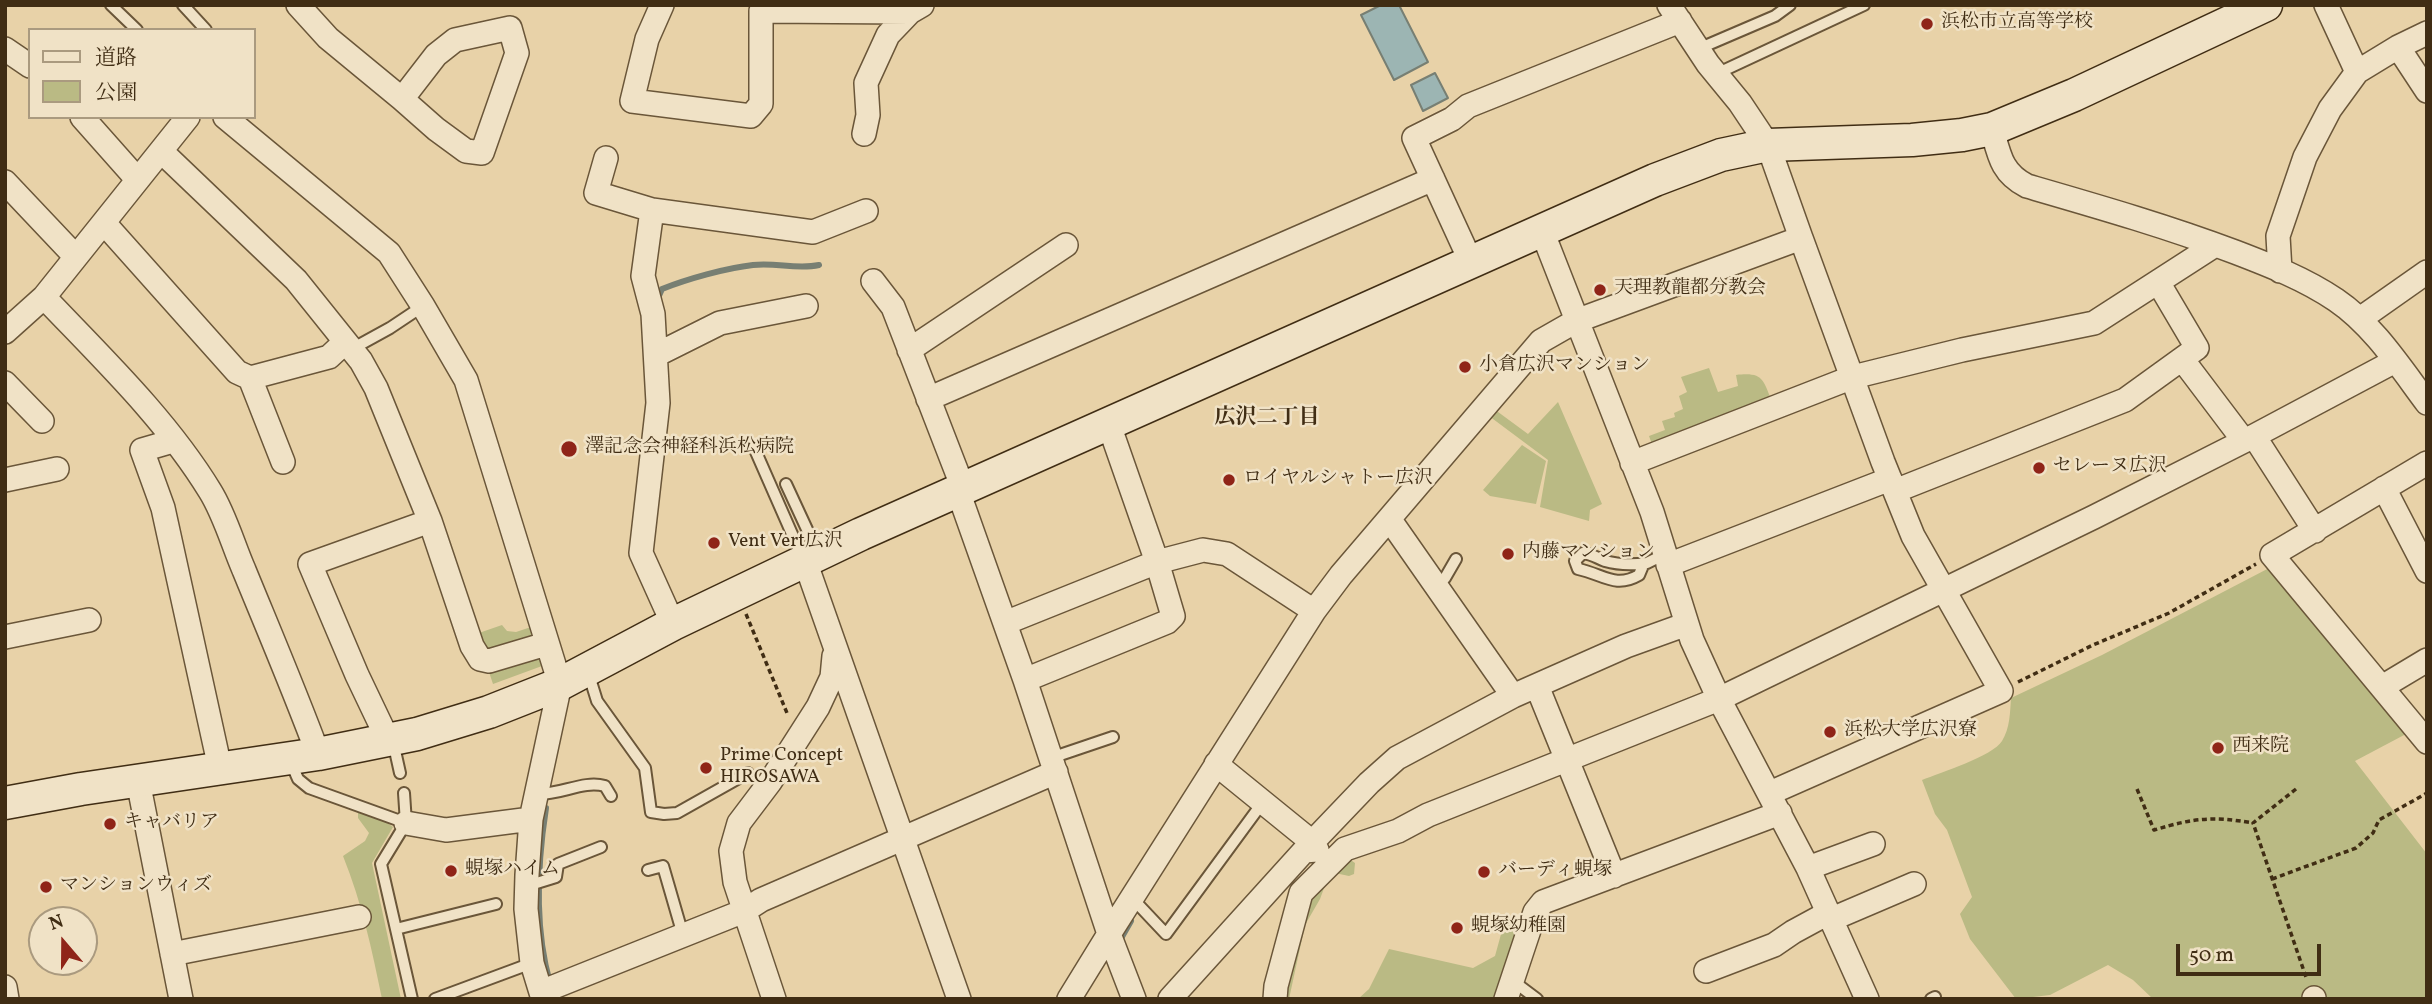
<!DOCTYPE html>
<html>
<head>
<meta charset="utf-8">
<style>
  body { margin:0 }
  #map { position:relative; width:2432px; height:1004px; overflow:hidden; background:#e8d2a8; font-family:Vollkorn,"Noto Serif JP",serif }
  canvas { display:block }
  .frame { position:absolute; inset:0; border:7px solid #402d14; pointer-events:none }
  .legend { position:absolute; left:28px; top:28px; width:228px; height:91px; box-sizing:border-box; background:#f0e2c6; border:2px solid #aa9a7f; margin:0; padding:9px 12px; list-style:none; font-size:21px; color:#402d14 }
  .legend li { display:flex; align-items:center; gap:14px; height:35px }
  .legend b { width:35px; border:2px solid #aa9a7f }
  .north { position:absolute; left:28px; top:906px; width:70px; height:70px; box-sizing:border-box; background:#f0e2c6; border:2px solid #aa9a7f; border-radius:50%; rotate:340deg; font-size:19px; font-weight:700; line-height:28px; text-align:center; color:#402d14 }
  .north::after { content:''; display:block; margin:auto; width:24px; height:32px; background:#8f2418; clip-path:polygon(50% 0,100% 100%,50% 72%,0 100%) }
  .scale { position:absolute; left:2176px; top:944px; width:145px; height:32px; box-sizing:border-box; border:4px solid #402d14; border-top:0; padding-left:9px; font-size:21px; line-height:24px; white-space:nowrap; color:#402d14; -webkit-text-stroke:5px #f0e2c6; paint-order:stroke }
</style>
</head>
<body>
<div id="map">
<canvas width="2432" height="1004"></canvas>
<div class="frame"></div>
<ul class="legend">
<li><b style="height:9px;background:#f0e2c6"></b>道路</li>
<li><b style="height:19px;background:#baba84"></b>公園</li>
</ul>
<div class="north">N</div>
<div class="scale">50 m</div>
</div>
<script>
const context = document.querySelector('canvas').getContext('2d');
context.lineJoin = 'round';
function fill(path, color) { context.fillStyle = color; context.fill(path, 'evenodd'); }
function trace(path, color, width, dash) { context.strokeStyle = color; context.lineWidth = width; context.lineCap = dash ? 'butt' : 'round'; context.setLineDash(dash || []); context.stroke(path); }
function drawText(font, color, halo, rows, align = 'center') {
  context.font = font + ' Vollkorn,"Noto Serif JP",serif'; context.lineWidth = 5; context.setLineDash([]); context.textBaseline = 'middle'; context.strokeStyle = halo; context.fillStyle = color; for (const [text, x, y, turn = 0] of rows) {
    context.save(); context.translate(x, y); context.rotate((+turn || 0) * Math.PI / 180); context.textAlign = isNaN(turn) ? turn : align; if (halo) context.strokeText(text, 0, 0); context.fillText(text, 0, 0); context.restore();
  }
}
const green = new Path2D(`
  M1709,368L1718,392L1738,386L1736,375C1763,372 1763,379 1772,402L1653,447L1649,436L1665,430L1662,421L1675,417L1674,413L1683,409L1679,396L1687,392L1681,377Z
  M1558,402L1602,504L1590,510L1589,521L1540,507L1548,460L1489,416L1494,409L1528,434Z
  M1522,445L1546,461L1536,504L1490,496L1483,490Z
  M2273,566L2406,734L2355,761L2427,854V999H2153L2133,980L2108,965L2050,995L2016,999L1970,939L1960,914L1972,897L1947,830L1935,814L1922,780C1940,773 1993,756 2002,741C2010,728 2010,713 2011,698L2102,655Z
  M502,625L507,631L516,632L534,626L537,634L489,650L480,644L476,634Z
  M533,655L540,660L542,666L493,684L489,672Z
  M358,812L382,819L393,827L372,863L401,999H382C372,950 362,903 343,856L365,841L369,833L358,818Z
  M1345,856L1355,863L1354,874L1349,876L1330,872L1320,899L1305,925L1289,999H1281L1306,896Z
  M1509,922L1519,926L1499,984L1523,999H1358L1369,989L1389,949L1473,968L1495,956L1503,927Z`);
const water = new Path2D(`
  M1381,5H1399L1428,62L1394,80L1361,15Z
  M1435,73L1448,98L1423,111L1411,85Z`);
const stream = new Path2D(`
  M657,300L662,289C687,279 726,268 753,265C776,262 796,270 819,265
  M546,808C537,866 534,927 550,983
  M1119,942L1131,921`);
const path = new Path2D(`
  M746,614L787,713
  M2018,682L2093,645L2169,613L2256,564
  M2137,789L2154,830C2194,818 2212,816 2253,823
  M2296,789L2253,823L2307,980
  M2272,879L2356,848L2373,833L2379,820L2427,793`);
const lane = new Path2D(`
  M111,5L137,30
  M183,5L206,30
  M1698,49L1775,16L1790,5
  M1716,74L1864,5
  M350,350L390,328L423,306
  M756,452L803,559
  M786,484L817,551
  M1644,563L1639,575C1615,589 1603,574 1578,569L1575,561L1583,553C1592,554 1597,558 1605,561C1619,565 1633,565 1647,563L1665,554
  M1436,588L1445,578L1456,559
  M588,672L597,701L645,768L651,812L664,814L677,813L748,773
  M396,755L400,773
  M1051,758L1113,737
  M291,763L298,779L309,788L406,823
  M404,793L406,823L381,864L412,999
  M536,794C561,795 583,780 605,786L611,796
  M648,870L663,866L683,935
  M527,886L556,877L558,864L601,847
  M1132,898L1166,934L1263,802
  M396,929L496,904
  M1513,981L1537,999
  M435,999L532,963
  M1931,999L1935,997`);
const street = new Path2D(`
  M298,5L328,38L402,99L436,129L466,151L482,153L517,53L510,28L455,40L436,55L402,99
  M662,5L647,39L632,101L751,116L761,104V11L910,12L922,5
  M2326,5L2357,72
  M2398,47L2427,91
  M5,49L30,66
  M82,117L137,179
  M188,117L44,297C102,358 166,419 210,491C225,515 233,545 244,570C269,631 295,692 318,754
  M225,117L389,253L423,306L466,380L560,684L531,819L527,875L526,909L532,963L543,999
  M1992,129C1999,154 2001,173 2027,186C2096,206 2166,226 2235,252C2269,265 2305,279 2336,300C2373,325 2400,367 2427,403
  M864,134L868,115L866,83L888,35L910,12
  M162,152L296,280L361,361L376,388L430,521L472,646L480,659L489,661L546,644
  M606,158L596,193L652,210L643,276L653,314L658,403L641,553L673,624
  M5,182L75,256
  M652,210L813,232L866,211
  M104,223L237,372L250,378L329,357L344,343
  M1542,231L1652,512L1692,640L1719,699L1808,868L1867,999
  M1471,262L1414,138L1452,119L1468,106L1680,21
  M2280,271L2278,236L2305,157L2330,109L2357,72L2398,47L2427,33
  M873,281L893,307L963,488
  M2360,319L2427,272
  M5,332L44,297
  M909,350L1066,245
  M656,355L720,323L806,306
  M2182,359L2244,441
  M250,378L283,462
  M5,383L42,421
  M928,399L1433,179
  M2254,436L2315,531
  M173,441L142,450L163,508L220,768
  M1632,463L1853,377L1962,350L2094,323L2215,245
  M2427,463L2272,555L2427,742
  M5,480L57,469
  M2384,488L2427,571
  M958,491L1025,680L1109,934L1069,999
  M1895,491L2125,400L2197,348L2158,282
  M1390,520L1513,696L1626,646L1687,624
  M805,561L959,999
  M1668,565L1890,479
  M1005,623L1157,562L1203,550L1227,554L1314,611
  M5,637L89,620
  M1025,680L1167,622L1173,616L1157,562L1108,422
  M1537,686L1614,876
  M2382,687L2427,660
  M388,740L357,675L310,564L430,521
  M1216,764L1312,842
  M138,781L181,999
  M1770,793L2001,691L1913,536L1883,462L1801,238
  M406,823L446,830L531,819
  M1304,851L1369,783L1397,758L1513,696
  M1808,868L1873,844
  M1832,919L1914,884
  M172,954L359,917
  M1706,971L1774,945L1793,932L1828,913
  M5,987L7,999
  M541,992L744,911L761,900L1056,772
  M2314,998V999
  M774,999L735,882L731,851L739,823L770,782L818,707L832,677L834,656
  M1134,999L1109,934L1314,611L1341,575L1541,341L1576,321L1801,238L1768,145L1740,103L1708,64L1669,5
  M1170,999L1304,851L1317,850
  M1275,999L1276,986L1301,893L1345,849L1398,831L1428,815L1719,699L2094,517L2254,436L2395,361
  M1506,999L1535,912L1543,902L1780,813`);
const secondary = new Path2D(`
  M5,803L81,789L318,754L417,734L489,712L560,684L673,624L861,534L1655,180L1721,155L1768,145L1912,140L1962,135L1992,129L2074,95L2266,5`);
const markers = [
  [1927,24,7,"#8f2418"],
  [1600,290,7,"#8f2418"],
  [1465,367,7,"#8f2418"],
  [569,449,9,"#8f2418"],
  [2039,468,7,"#8f2418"],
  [1229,480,7,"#8f2418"],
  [714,543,7,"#8f2418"],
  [1508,554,7,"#8f2418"],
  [1830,732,7,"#8f2418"],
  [2218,748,7,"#8f2418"],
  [706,768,7,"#8f2418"],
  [110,824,7,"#8f2418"],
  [451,871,7,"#8f2418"],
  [1484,872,7,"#8f2418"],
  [46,887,7,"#8f2418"],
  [1457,928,7,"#8f2418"]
];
const poiNames = [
  ["浜松市立高等学校",1941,24],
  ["天理教龍都分教会",1614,290],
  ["小倉広沢マンション",1479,367],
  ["澤記念会神経科浜松病院",585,449],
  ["セレーヌ広沢",2053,468],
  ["ロイヤルシャトー広沢",1243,480],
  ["Vent Vert広沢",728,543],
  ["内藤マンション",1522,554],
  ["浜松大学広沢寮",1844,732],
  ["西来院",2232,748],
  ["Prime Concept",720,757],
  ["HIROSAWA",720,779],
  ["キャバリア",124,824],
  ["蜆塚ハイム",465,871],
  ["バーディ蜆塚",1498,872],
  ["マンションウィズ",60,887],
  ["蜆塚幼稚園",1471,928]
];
const neighbourhoodNames = [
  ["広沢二丁目",1267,419]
];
fill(green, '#baba84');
fill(water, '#9cb5b3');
trace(water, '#777f73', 2);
trace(stream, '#777f73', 6);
trace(lane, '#6a5639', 14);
trace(street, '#6a5639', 26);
trace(secondary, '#402d14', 35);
trace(path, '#402d14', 3.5, [5, 3.5]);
trace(lane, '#f0e2c6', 10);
trace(street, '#f0e2c6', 23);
trace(secondary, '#f0e2c6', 32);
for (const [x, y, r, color] of markers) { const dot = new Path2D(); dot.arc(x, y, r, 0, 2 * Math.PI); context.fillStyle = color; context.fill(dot); trace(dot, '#f0e2c6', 2.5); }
drawText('19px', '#402d14', '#f0e2c6', poiNames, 'left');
drawText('bold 21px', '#402d14', '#f0e2c6', neighbourhoodNames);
</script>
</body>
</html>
